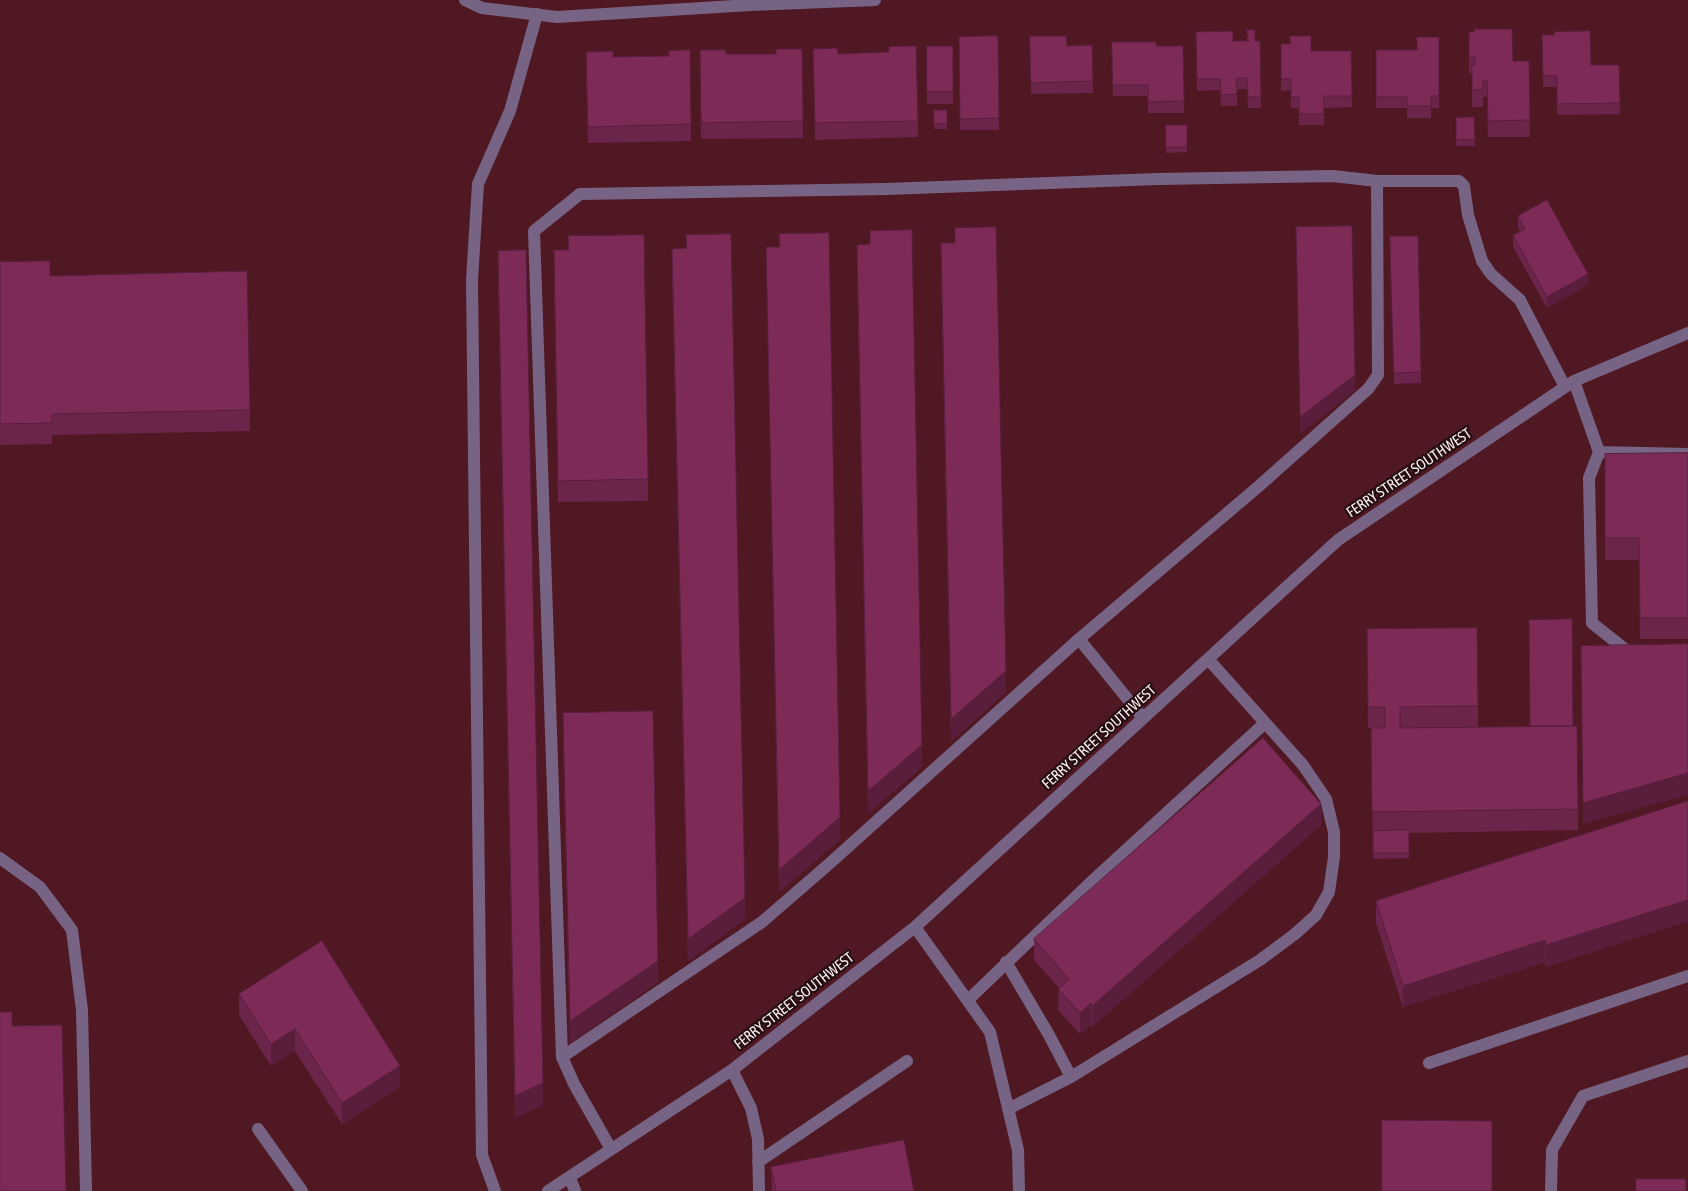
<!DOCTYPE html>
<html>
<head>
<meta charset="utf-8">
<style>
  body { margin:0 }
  canvas { display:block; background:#4f1823 }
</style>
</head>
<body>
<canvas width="1688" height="1191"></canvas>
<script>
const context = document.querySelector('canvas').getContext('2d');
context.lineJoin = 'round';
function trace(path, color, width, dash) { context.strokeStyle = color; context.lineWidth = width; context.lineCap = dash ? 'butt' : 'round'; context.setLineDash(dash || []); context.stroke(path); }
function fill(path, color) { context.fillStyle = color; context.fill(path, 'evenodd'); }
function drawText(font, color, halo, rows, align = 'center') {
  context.font = font + ' "Asap Condensed",sans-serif'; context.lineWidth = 4.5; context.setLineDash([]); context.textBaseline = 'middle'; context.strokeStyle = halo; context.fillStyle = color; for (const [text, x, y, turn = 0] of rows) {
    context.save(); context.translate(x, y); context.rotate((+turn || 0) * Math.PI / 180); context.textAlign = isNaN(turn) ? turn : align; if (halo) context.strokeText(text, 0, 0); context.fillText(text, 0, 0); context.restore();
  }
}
const minor = new Path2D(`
  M465,0L482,8L557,17L750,5L875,0
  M1574,381L1599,452L1589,478L1592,623L1631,654H1633
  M1599,452L1688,454
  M1143,718L1079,639L1259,486L1368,389L1378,375L1377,181
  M0,858L40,887L72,930L82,1010L86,1191
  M915,927L990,1032L1018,1150L1019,1191
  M1006,962L1049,1035L1071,1077
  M968,1000L1090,883L1265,723
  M562,1057L534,231L580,194L886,189L1158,179L1333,176L1377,181H1459L1464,186L1468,215L1482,261L1491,274L1520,300L1565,387
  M1429,1063L1688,976
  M732,1070L751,1108L758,1139L759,1191
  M1008,1109L1071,1077L1260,960L1295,934L1316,915L1329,892L1334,857V832L1326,799L1303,765L1208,659
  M258,1129L302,1191
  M611,1149L574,1084L562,1057L762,922L829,864L1079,639
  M758,1162L907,1061
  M570,1178L575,1191
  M495,1191L482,1155L472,280L478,184L510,111L537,14
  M548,1191L732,1070L915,927L1338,540L1574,381L1688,333
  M1551,1191L1552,1150L1583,1096L1688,1061`);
const wall = new Path2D(`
  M1474,29L1513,61H1529L1530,137H1488L1487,97H1483V107H1472V73H1469V32H1474Z
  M1247,30L1255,41H1260L1261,108H1248L1247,89H1237V106H1221L1220,90L1197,91L1196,32L1233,41H1247Z
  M1542,35L1591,65H1619L1620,114L1557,115V87H1543Z
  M998,36L999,130H960L959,37Z
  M1030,36L1067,46L1092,45L1093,93L1031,94Z
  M1439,37V108H1431V118H1407V108H1376V50H1417Z
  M1112,42L1156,46H1183L1184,113H1148V96H1113Z
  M1281,44L1311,51H1351L1352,107L1324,108V125H1299V108H1291V90L1281,91Z
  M927,46H953V104H927Z
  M802,49L803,138L701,139L700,50L726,54H776Z
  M813,49L838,54L918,121V137L815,140Z
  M669,56L691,124V141L588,143L586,68L613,57Z
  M934,110H947V129H934Z
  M1474,117L1475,146H1456V118Z
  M1166,125H1187V152L1166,153Z
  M1518,216L1588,285L1547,308L1513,247V235L1520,232L1518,227Z
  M779,234L840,839L779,892L766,247H779Z
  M686,235L745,919L688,961L672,270V249L686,248Z
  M568,236L648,479V501L558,502L554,272L568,250Z
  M941,243L1006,692L951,741L941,265Z
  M857,245L922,767L868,813L857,266Z
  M1390,248L1421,372V383L1394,384Z
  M498,251L543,1105L515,1118L498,272Z
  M0,262L50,276L250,410V431L52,435V444L0,445Z
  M1688,453V639H1640L1639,560H1605V454Z
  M1477,628L1478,727L1577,726L1578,830L1409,833V858L1373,859L1371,728H1385H1368L1367,629Z
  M563,713L658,982L570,1043L563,735Z
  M1688,801V921L1546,967L1545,962L1403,1007L1376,923V901Z
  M1321,825L1092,1027L1091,1025L1080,1034L1058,1010L1059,988L1034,960V939Z
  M239,994L400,1087L342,1124L295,1051L271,1066L239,1015Z
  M771,1167L914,1191H772Z`);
const shadedWall = new Path2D(`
  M1588,274V285L1547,308V297Z
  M1355,375V391L1300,434V417Z
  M1006,671V692L951,741V719Z
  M922,745V767L868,813V791Z
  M1688,773V795L1583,824V803Z
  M1321,804V825L1092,1027V1006Z
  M840,817V839L779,892V870Z
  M745,898V919L688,961V939Z
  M1688,900V921L1546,967V945Z
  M1545,940V962L1403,1007V986Z
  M658,961V982L570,1043V1021Z
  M1091,1003V1025L1080,1034V1013Z
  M295,1029V1051L271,1066V1044Z
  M400,1066V1087L342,1124V1103Z
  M543,1083V1105L515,1118V1096Z`);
const building = new Path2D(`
  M1474,29H1512L1513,61H1529L1530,120L1488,121L1487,81H1483V90H1472V65H1475V57H1469V32H1474Z
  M1247,30H1255V41H1260L1261,97H1248L1247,78H1236L1237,94L1221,95L1220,79H1197L1196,32L1233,31V41H1248Z
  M1590,31L1591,65H1619L1620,103L1557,104V76H1543L1542,35H1554V32Z
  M998,36L999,118L960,119L959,37Z
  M1030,36H1066L1067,46L1092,45L1093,81L1031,83Z
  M1290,36H1311V51H1351L1352,96H1324V114H1299V96L1291,97V79H1281V44H1290Z
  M1417,37H1439V96H1431V106H1407V97H1376V50H1417Z
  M1112,42H1156V46H1183L1184,101L1148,102V85H1113Z
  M916,46L918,121L815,123L813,49L837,48L838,54L889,52V47Z
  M927,46H953V92H927Z
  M776,49H802L803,121L701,123L700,50H726V54H776Z
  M690,50L691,124L588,127L586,52L613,51V57L669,56V51Z
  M934,110H947V124H934Z
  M1474,117L1475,140H1456V118Z
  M1166,125H1187V147H1166Z
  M1547,200L1588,274L1547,297L1513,235L1525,229L1518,216Z
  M1352,226L1355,375L1300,417L1296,227Z
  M996,227L1006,671L951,719L941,243H955V228Z
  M912,230L922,745L868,791L857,245L870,244V231Z
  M829,233L840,817L779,870L766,247H780L779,234Z
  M731,234L745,898L688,939L672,249L687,248L686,235Z
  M644,235L648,479L558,481L554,250H569L568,236Z
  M1390,236H1418L1421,372L1394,373Z
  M526,250L543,1083L515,1096L498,251Z
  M50,261V276L247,271L250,410L52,414V423L0,424V262Z
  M1688,453V618H1640L1639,538H1605V454Z
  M1572,619L1573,726H1530L1529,620Z
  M1477,628L1478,706L1400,707V728L1577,726L1578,809L1372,812L1371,728H1385V707H1368L1367,629Z
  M1688,644V773L1583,803L1581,646Z
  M653,711L658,961L570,1021L563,713Z
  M1263,738L1321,804L1092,1006L1091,1003L1080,1013L1058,989L1069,979L1034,939Z
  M1688,801V900L1546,945L1545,940L1403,986L1376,901Z
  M1409,830V853H1373V831Z
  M322,941L400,1066L342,1103L295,1029L271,1044L239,994Z
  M0,1012H12V1026L62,1025L66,1191H0Z
  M1382,1120L1492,1121V1191H1382Z
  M904,1140L914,1191H776L771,1167Z
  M1636,1179H1686V1191H1636Z`);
const streetNames = [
  ["FERRY STREET SOUTHWEST",1409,473,-34],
  ["FERRY STREET SOUTHWEST",1099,737,-42],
  ["FERRY STREET SOUTHWEST",794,1001,-38]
];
trace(minor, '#776485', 12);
fill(wall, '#6c254a');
fill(shadedWall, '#581e3c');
fill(building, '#7d2b56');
trace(building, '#581e3c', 1);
drawText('15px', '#faf2f3', '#260d11', streetNames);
</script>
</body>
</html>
